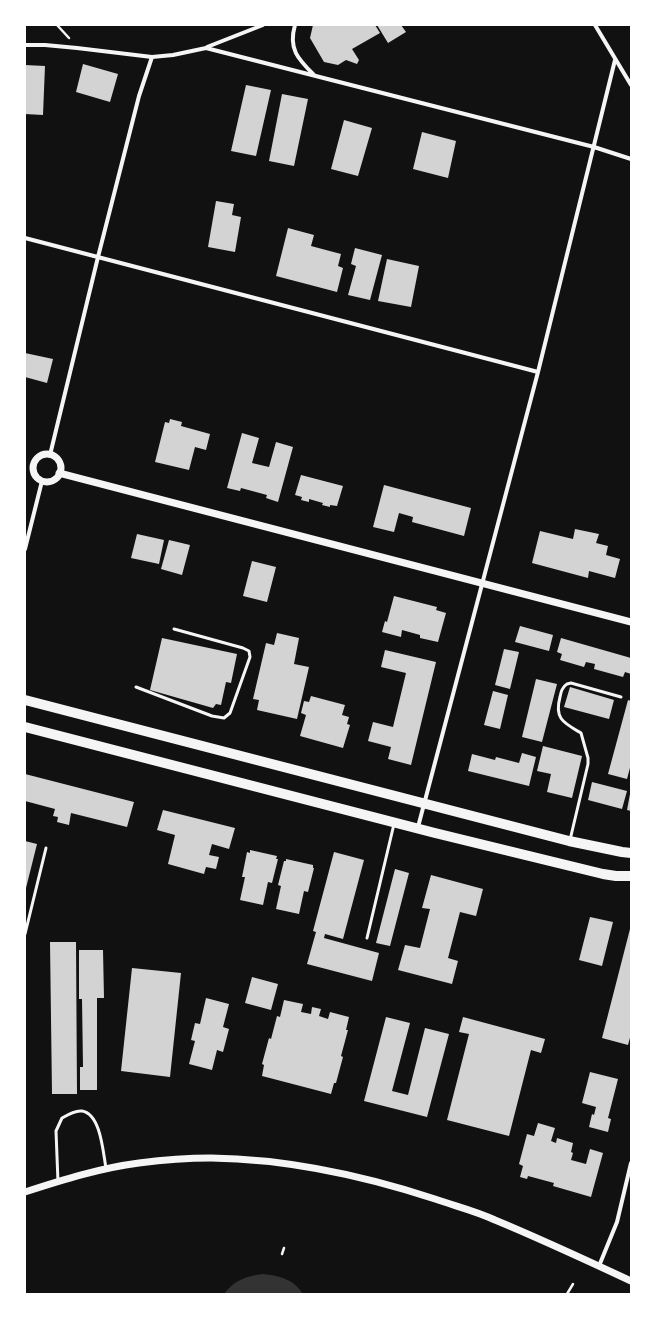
<!DOCTYPE html>
<html>
<head>
<meta charset="utf-8">
<style>
  body { margin:0 }
  #map { position:relative; width:656px; height:1319px; overflow:hidden; background:#111; font-family:"Golos Text",sans-serif }
  canvas { display:block }
  .frame { position:absolute; inset:0; border:26px solid #fff; pointer-events:none }
</style>
</head>
<body>
<div id="map">
<canvas width="656" height="1319"></canvas>
<div class="frame"></div>
</div>
<script>
const context = document.querySelector('canvas').getContext('2d');
context.lineJoin = 'round';
function fill(path, color) { context.fillStyle = color; context.fill(path, 'evenodd'); }
function trace(path, color, width, dash) { context.strokeStyle = color; context.lineWidth = width; context.lineCap = dash ? 'butt' : 'round'; context.setLineDash(dash || []); context.stroke(path); }
const water = new Path2D(`
  M263,1274C280,1276 293,1279 303,1294H224C234,1280 247,1276 263,1274Z`);
const building = new Path2D(`
  M313,25H375L380,33L352,49L359,60L357,64L346,60L338,65L324,62L310,38Z
  M377,25H401L406,32L388,43Z
  M83,64L118,74L110,102L76,92Z
  M25,65L45,66L43,115L25,114Z
  M246,85L271,90L256,156L231,151Z
  M282,94L308,99L294,166L269,161Z
  M344,120L372,128L358,176L331,169Z
  M422,132L456,141L448,178L413,169Z
  M216,201L234,204L232,215L241,217L235,252L208,247Z
  M288,228L314,235L311,246L341,254L338,266L343,268L337,292L276,276Z
  M355,248L382,255L370,300L348,295L356,266L351,264Z
  M387,259L419,266L411,307L378,301Z
  M25,353L53,359L47,383L25,377Z
  M170,419L182,422L181,426L210,434L206,450L195,447L189,470L155,462L165,422L169,423Z
  M242,433L259,438L252,463L269,467L276,442L293,447L278,502L266,498L267,495L241,488L240,491L227,488Z
  M301,475L343,486L337,506L330,505V507L322,505L323,503L309,499V502L301,500L302,497L295,495Z
  M384,485L471,508L464,536L412,522L413,517L399,513L394,532L373,527Z
  M575,529L599,534L596,543L608,546L606,555L620,559L615,578L589,571L588,578L532,563L540,531L573,539Z
  M137,534L164,540L159,564L131,558Z
  M169,540L190,545L182,575L161,569Z
  M252,561L276,567L267,602L243,596Z
  M394,596L437,607L436,610L446,613L438,642L420,638V635L402,630L401,637L382,632L385,621L387,622Z
  M520,626L553,635L549,651L515,642Z
  M277,633L299,638L294,664L309,667L297,719L257,710L259,700L253,699L266,643L274,645Z
  M162,638L237,654L231,683L226,682L221,705L216,704L213,708L150,690Z
  M561,638L631,658V674L625,672L623,677L594,669L595,664L586,662L584,667L560,660L562,654L557,652Z
  M504,649L519,652L510,689L495,685Z
  M385,650L436,662L411,765L388,759L391,747L368,741L373,722L393,727L406,673L381,667Z
  M536,679L557,684L542,742L522,737Z
  M570,687L614,700L609,719L564,707Z
  M493,691L508,695L500,729L484,725Z
  M311,696L345,705L342,715L349,717L347,724L350,725L343,748L300,736L306,715L301,713L304,701L309,702Z
  M628,700L631,701V764L627,779L608,774Z
  M543,746L582,756L572,798L547,792L551,774L537,771Z
  M522,753L536,757L529,786L468,771L472,754L495,760L496,757L519,763Z
  M25,774L134,802L127,827L71,813L69,825L57,822L58,817L53,816L55,809L25,801Z
  M592,782L627,791L622,809L588,800Z
  M630,794H631V811L627,810Z
  M163,810L235,828L229,849L212,844L209,855L219,857L216,869L206,867L204,874L168,864L175,835L157,830Z
  M25,841L37,844L26,888H25Z
  M250,850L277,856L276,859H278L272,883L268,882L263,905L240,900L245,877H242L247,852L250,853Z
  M334,852L364,860L343,939L325,934L324,938L379,953L372,981L307,964L316,932L313,931Z
  M286,859L313,865V868H314L308,892L304,891L299,914L276,909L281,886L278,885L284,861H286Z
  M395,869L409,873L390,946L376,943Z
  M431,875L483,889L476,916L460,912L448,958L458,961L452,984L398,970L405,945L420,948L430,909L422,908Z
  M590,917L613,922L602,966L579,960Z
  M630,929H631V1034L628,1045L602,1038Z
  M50,942H76L77,1094H52Z
  M79,950H103L104,998H97V1090H80V1067H83L82,999H79Z
  M132,968L181,973L170,1077L121,1071Z
  M252,977L278,984L271,1010L245,1003Z
  M206,998L229,1004L223,1027L229,1029L223,1052L217,1050L212,1070L189,1064L195,1041L191,1040L195,1023L200,1024Z
  M284,1000L303,1004L301,1012L311,1014L312,1007L321,1009L319,1016L328,1019L330,1012L349,1017L346,1030H348L341,1056L343,1057L336,1083H334L331,1094L262,1076L264,1065L262,1064L269,1038L271,1039L277,1016L280,1017Z
  M386,1017L410,1023L392,1091L408,1095L425,1028L449,1034L427,1117L364,1101Z
  M463,1017L545,1039L541,1053L531,1050L509,1136L447,1120L469,1034L459,1032Z
  M590,1072L618,1079L608,1118L611,1119L608,1132L589,1127L592,1114L594,1115L596,1107L582,1103Z
  M538,1123L555,1128L551,1141L556,1143L557,1138L573,1143L571,1152L573,1153L571,1160L586,1164L590,1149L603,1153L591,1197L553,1186L554,1183L528,1176L527,1179L520,1177L523,1166L519,1164L527,1134L534,1136Z`);
const path = new Path2D(`
  M57,25L69,38
  M282,1254L284,1248
  M567,1294L573,1284`);
const service = new Path2D(`
  M136,687L212,716L224,718L230,713L250,657L249,651L243,648L174,629
  M570,840L588,764V758L581,733C564,723 554,719 560,697C561,692 562,687 567,684L571,683L621,697
  M25,934L46,848
  M367,938L394,824
  M58,1182L56,1131L62,1118C67,1115 75,1110 82,1111C101,1114 103,1153 106,1168`);
const minor = new Path2D(`
  M295,25C288,49 298,59 314,75
  M595,25L631,85
  M25,45H45L77,48L152,57L173,55L206,48L594,147L631,159
  M207,47L263,25
  M25,238L538,372
  M50,455L98,257L139,96L152,57
  M25,549L42,481
  M418,827L538,372L615,60
  M599,1266L617,1222L631,1163`);
const tertiary = new Path2D(`
  M33 468a14 14 0 1 1 28 0a14 14 0 1 1-28 0Z
  M59,473L631,622
  M25,1192C62,1180 100,1168 139,1163C162,1160 187,1158 211,1158C286,1159 365,1176 435,1199C455,1206 476,1211 495,1220C541,1239 586,1260 631,1281`);
const primary = new Path2D(`
  M25,700L569,841L622,852L631,853
  M25,727L435,833L603,874L616,876H631`);
fill(water, '#333');
fill(building, '#d3d3d3');
trace(path, '#f5f5f5', 2.5);
trace(service, '#f5f5f5', 3);
trace(minor, '#f5f5f5', 4);
trace(tertiary, '#f5f5f5', 7);
trace(primary, '#f5f5f5', 10);
</script>
</body>
</html>
